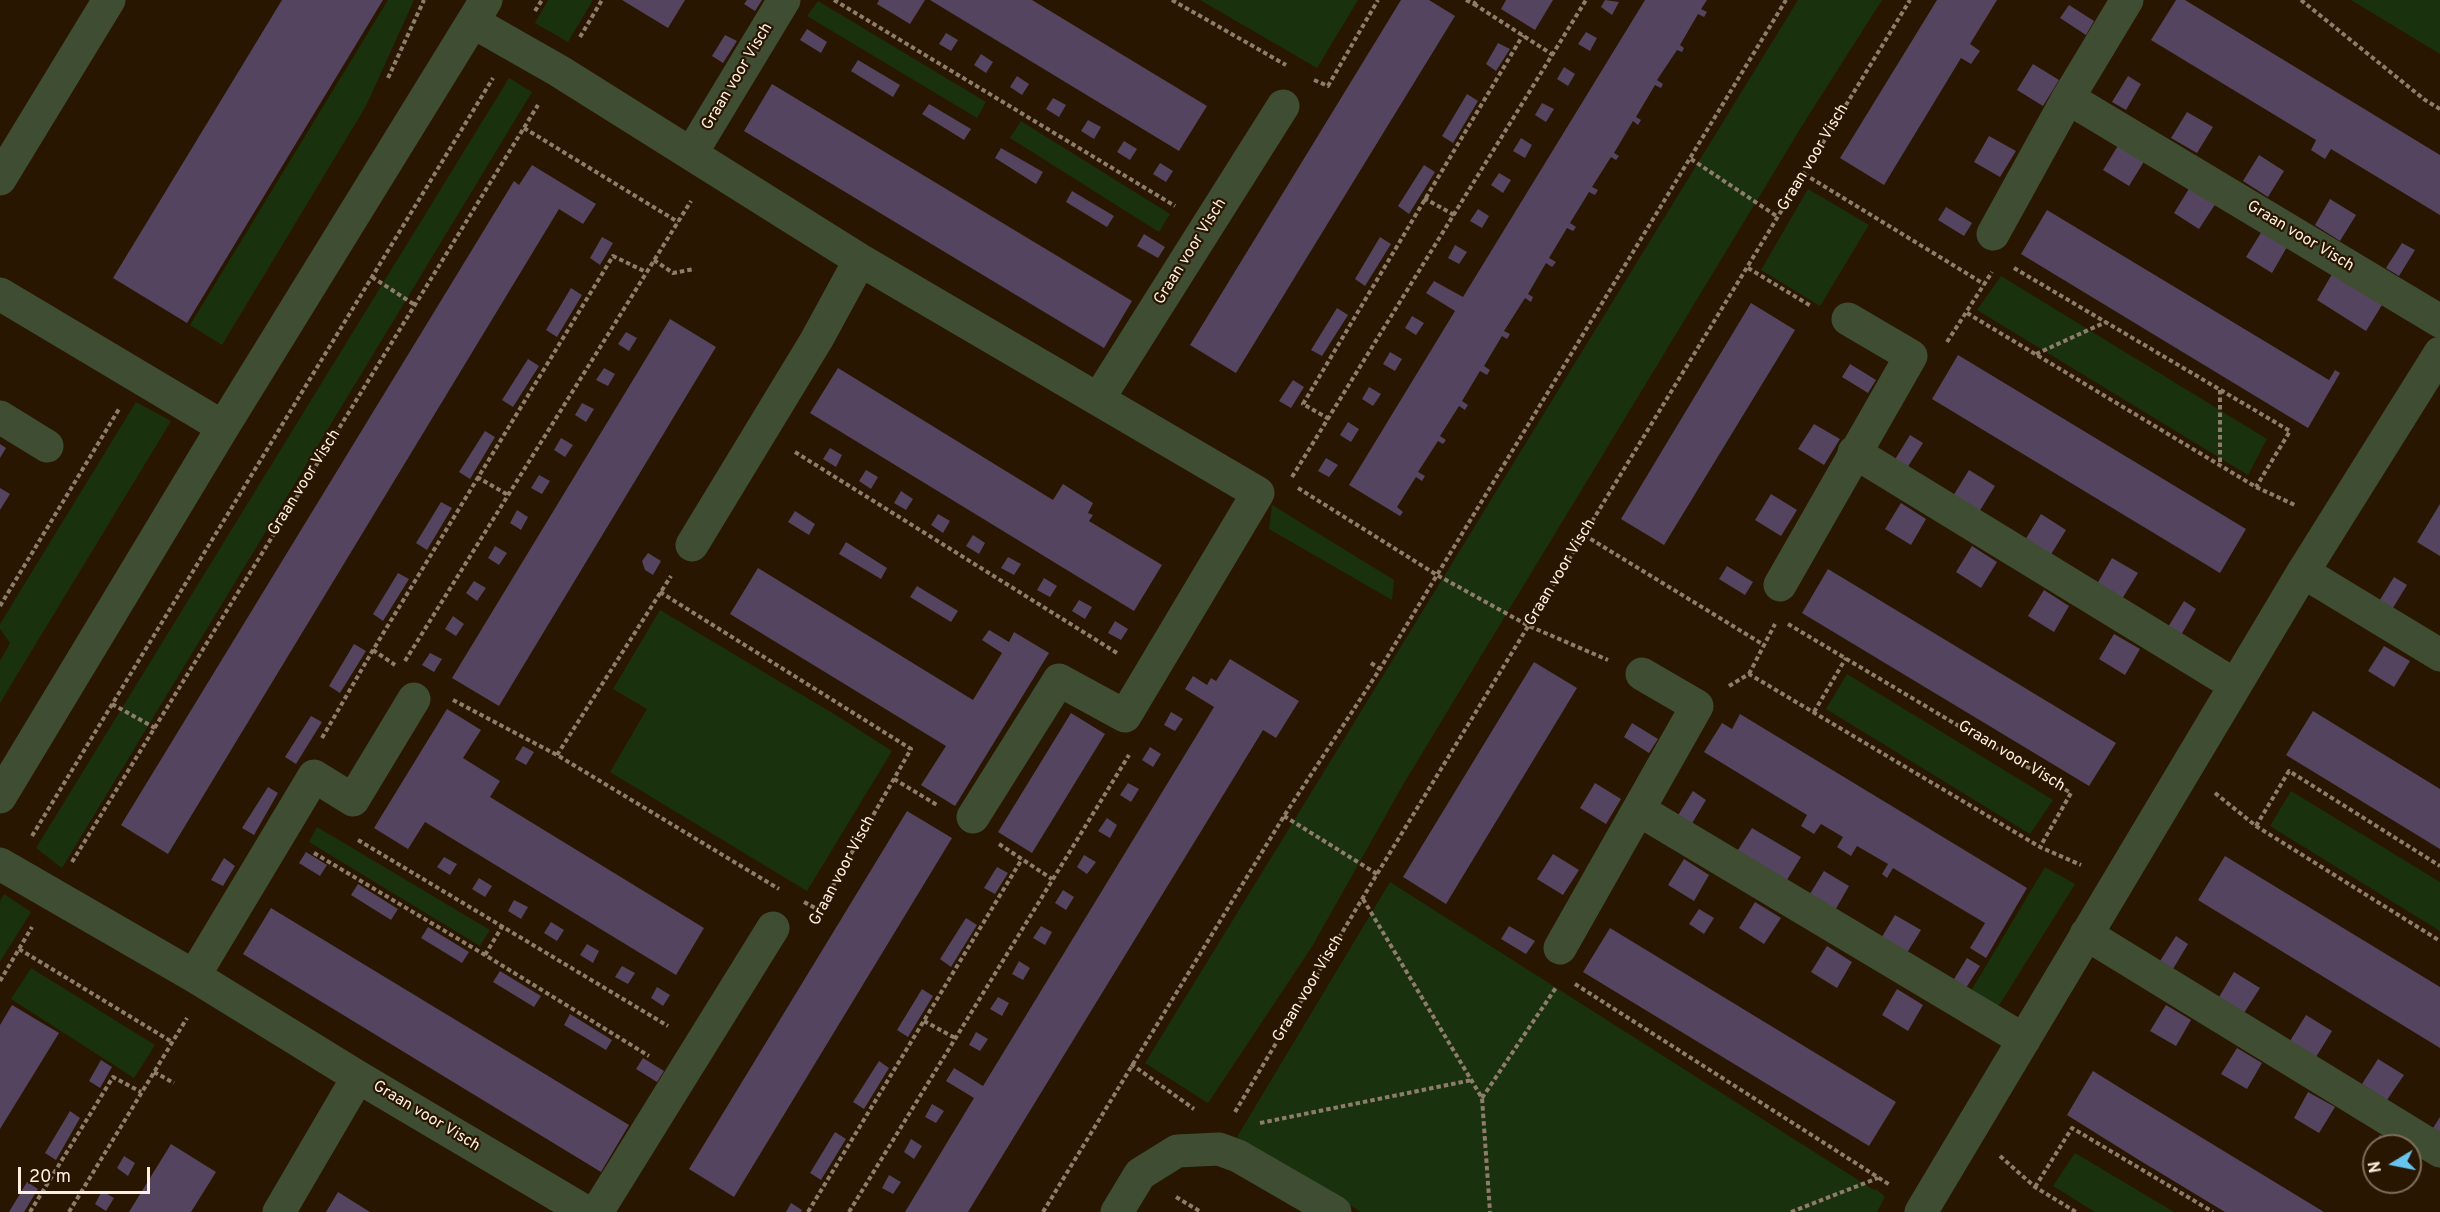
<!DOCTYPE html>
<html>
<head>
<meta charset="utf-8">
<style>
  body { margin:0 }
  #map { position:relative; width:2440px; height:1212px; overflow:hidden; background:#291600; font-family:Overpass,sans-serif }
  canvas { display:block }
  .north { position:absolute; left:2362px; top:1134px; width:60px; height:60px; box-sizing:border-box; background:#291600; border:2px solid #7e6d5a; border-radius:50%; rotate:260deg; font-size:16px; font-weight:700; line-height:24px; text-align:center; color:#fdefe1 }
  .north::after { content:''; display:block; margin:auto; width:21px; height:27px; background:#66c4ef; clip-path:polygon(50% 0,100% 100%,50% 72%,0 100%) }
  .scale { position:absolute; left:18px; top:1167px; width:132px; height:27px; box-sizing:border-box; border:3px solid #fdefe1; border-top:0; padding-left:8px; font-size:18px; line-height:21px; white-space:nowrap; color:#fdefe1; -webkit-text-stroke:4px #291600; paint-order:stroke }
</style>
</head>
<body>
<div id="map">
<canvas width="2440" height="1212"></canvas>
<div class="north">N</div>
<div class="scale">20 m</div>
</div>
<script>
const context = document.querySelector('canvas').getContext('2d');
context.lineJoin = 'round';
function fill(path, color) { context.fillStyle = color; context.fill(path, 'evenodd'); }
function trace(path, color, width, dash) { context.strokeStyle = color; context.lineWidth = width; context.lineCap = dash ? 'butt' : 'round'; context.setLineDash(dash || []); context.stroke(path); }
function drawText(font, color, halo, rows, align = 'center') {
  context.font = font + ' Overpass,sans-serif'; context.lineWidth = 4.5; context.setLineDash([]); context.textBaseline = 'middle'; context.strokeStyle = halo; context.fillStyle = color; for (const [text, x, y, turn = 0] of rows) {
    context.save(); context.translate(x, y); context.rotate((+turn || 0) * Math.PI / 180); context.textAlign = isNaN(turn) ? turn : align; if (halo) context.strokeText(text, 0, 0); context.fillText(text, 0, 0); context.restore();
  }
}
const green = new Path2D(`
  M388,0H414L366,106L222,345L190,325Z
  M548,0H593L568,42L535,23Z
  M1200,0H1358L1317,68Z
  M1798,0H1882L1805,121L1404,783L1313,945L1208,1103L1145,1063Z
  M2351,0H2440V54Z
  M818,1L986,102L977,118L807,16Z
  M509,78L532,92L62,868L36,848Z
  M1021,121L1170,214L1159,232L1010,138Z
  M1808,189L1869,225L1820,306L1761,270Z
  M2001,276L2267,439L2248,475L1977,310Z
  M136,402L171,421L0,703V661L10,643L0,629V624Z
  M1272,505L1394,580L1392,600L1269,529Z
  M660,610L834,714L892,751L807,891L610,772L647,709L613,689Z
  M1847,674L2053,800L2030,834L1826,709Z
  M2291,791L2440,882V931L2270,826Z
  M317,827L490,930L480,946L309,842Z
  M2045,867L2075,884L1998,1007L1971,991Z
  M1390,882L1874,1190L1876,1189L1885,1197L1877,1212H1361L1237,1137Z
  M4,894L31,912L0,962V901Z
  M31,968L155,1045L134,1078L11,999Z
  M2075,1153L2174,1212H2095L2053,1186Z`);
const building = new Path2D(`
  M282,0H383L187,323L113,278Z
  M622,0H685L668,28Z
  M747,0H762L755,11L744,4Z
  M879,0H925L910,24L877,4Z
  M930,0H1032L1207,106L1179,151Z
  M1401,0H1429L1455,16L1236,373L1190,345Z
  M1506,0H1553L1535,30L1501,9Z
  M1605,0L1619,2L1612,15L1601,7Z
  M1645,0H1707L1701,9L1707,12L1704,17L1698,14L1680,45L1684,48L1682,52L1677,50L1657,80L1663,84L1661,88L1655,85L1636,117L1641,120L1638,125L1633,121L1614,153L1619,156L1616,160L1611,157L1592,187L1598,190L1595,195L1589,192L1570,223L1576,227L1574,230L1573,231L1567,228L1549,258L1556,262L1553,266L1552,267L1546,263L1528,294L1533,297L1531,302L1525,298L1504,331L1510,334L1507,339L1502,336L1484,366L1490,370L1487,375L1480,371L1462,401L1468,405L1466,408L1465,410L1459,406L1440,436L1446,440L1443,444L1438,441L1418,472L1425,476L1422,481L1416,477L1397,507L1403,512L1400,516L1349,485L1455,311L1426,293L1434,281L1463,297Z
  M1937,0H1997L1970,44L1980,51L1971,64L1961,58L1884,185L1840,158Z
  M2176,0H2185L2440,155V215L2331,149L2325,159L2311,150L2316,140L2151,40Z
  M2069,5L2094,21L2086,35L2060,18Z
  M807,29L827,42L821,53L800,40Z
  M1586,32L1597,38L1590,51L1578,44Z
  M946,33L958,40L951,51L939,44Z
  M725,35L737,41L723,63L712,56Z
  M1498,43L1510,49L1496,71L1486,64Z
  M981,54L993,62L986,73L974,65Z
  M858,60L900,85L893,97L851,71Z
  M2033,64L2059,80L2043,106L2017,90Z
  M1564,67L1575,74L1568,86L1557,79Z
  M1017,76L1029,84L1022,95L1010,87Z
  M2128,76L2141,84L2126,110L2112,102Z
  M772,84L1132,301L1104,348L744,131Z
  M1467,94L1478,101L1453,143L1442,136Z
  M1053,98L1066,105L1059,117L1046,109Z
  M1542,103L1554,109L1546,122L1535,115Z
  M929,104L971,129L964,140L922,114Z
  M2187,112L2213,127L2197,153L2171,138Z
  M1088,120L1101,127L1094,139L1081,131Z
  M1989,136L2016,151L2000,177L1974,162Z
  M1521,138L1532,145L1525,158L1513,151Z
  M1124,141L1137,149L1130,160L1117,152Z
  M2119,144L2145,160L2129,186L2103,170Z
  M1001,148L1043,172L1036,184L995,158Z
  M2259,155L2284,171L2268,197L2243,181Z
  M1160,163L1173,171L1166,182L1153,174Z
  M532,165L596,204L583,224L559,209L168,854L121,825L514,181L519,185Z
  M1424,165L1435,172L1409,214L1398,206Z
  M1499,173L1511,180L1503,193L1491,185Z
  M2190,187L2216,203L2199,229L2174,213Z
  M1072,191L1114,216L1107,227L1066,202Z
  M2330,199L2356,215L2340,241L2315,225Z
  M1946,207L1972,223L1964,236L1938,220Z
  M1478,209L1489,216L1482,228L1470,221Z
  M2047,210L2329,380L2335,370L2340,373L2308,428L2021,254Z
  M2262,231L2287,247L2272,273L2246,257Z
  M1144,234L1165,247L1158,258L1137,246Z
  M602,237L613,243L600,265L590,258Z
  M1380,237L1391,244L1365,286L1355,279Z
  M2402,243L2415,250L2399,276L2386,268Z
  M1455,245L1467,252L1459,264L1448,258Z
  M2332,274L2382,305L2366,331L2317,300Z
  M571,288L582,295L557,337L546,330Z
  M1751,303L1795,330L1664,545L1621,519Z
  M1337,308L1348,315L1322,356L1311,350Z
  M1412,316L1424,323L1416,335L1405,328Z
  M670,319L716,347L499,706L452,678Z
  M626,332L637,338L629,351L618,344Z
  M1390,352L1402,359L1395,371L1383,364Z
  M1958,355L2246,529L2220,573L1932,399Z
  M528,359L539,366L513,407L502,400Z
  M1850,364L1876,380L1868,393L1842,377Z
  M604,368L615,374L608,386L596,380Z
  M838,368L1053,500L1063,484L1093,503L1088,513L1093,515L1089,521L1162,565L1134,611L810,413Z
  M1293,380L1304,387L1291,408L1279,401Z
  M1369,387L1381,394L1373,406L1362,399Z
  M582,403L594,409L586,422L575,415Z
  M1348,422L1359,429L1351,442L1340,435Z
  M1814,424L1840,439L1824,465L1798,449Z
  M485,431L495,437L470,479L459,472Z
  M1910,435L1923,443L1907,468L1894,461Z
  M561,438L573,445L565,457L554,450Z
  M0,444L6,448L0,458Z
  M830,448L842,455L836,467L823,459Z
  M1326,458L1338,465L1329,477L1318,471Z
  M866,470L878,477L871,489L859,481Z
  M1969,470L1995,486L1979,512L1953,496Z
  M539,475L550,481L542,494L531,488Z
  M0,488L10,494L0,510Z
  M901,491L913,499L906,510L894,503Z
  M1771,494L1797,510L1781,536L1755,520Z
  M441,502L452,508L427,550L416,543Z
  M1901,503L1926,519L1911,545L1885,529Z
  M2440,504V556L2417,542Z
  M517,510L528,517L521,530L510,523Z
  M795,511L815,524L809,535L788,522Z
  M938,514L950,521L943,533L931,525Z
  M2041,514L2066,530L2050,556L2025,540Z
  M973,535L985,543L979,554L966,546Z
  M846,542L887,568L881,579L839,554Z
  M495,546L507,553L499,565L488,558Z
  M1972,546L1997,562L1981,588L1956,572Z
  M648,553L661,561L653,575L645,570L642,561Z
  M1008,557L1021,564L1014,575L1001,568Z
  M2112,558L2138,573L2122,599L2097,584Z
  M1727,566L1753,582L1745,595L1719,579Z
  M758,568L973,700L1002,653L982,640L989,630L1009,642L1014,632L1049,653L955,806L921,785L946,746L730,614Z
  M1828,569L2116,743L2089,786L1802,613Z
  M398,573L409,579L383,621L373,614Z
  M2394,577L2407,585L2391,611L2378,603Z
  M1044,578L1057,586L1050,597L1037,590Z
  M474,581L486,588L477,601L466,593Z
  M917,586L958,611L951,622L910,597Z
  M2044,590L2069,606L2054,632L2028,616Z
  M1079,600L1092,607L1085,619L1072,611Z
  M2184,601L2196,609L2181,635L2168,627Z
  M453,616L464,624L456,636L445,629Z
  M1115,621L1128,629L1121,640L1108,633Z
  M2114,634L2140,649L2125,675L2099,659Z
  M354,644L366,651L340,693L329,686Z
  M2384,646L2410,661L2394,687L2368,671Z
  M430,653L442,659L434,672L422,665Z
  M1230,659L1299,701L1276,738L1263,730L968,1212H905L974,1098L946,1081L954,1068L983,1086L1214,707L1185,689L1193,676L1207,685L1211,678L1216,681Z
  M1534,662L1577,688L1446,904L1403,877Z
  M447,709L481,730L463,758L500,781L490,797L704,928L676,975L425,822L408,849L374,828Z
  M2313,711L2440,789V849L2286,755Z
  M1171,712L1183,719L1175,731L1164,725Z
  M1071,713L1105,734L1032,853L998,832Z
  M1740,714L2027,888L1986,958L1970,948L1985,923L1893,868L1887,878L1882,874L1888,864L1857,846L1851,856L1837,847L1843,837L1821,824L1814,834L1801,826L1807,815L1704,752L1722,723L1732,729Z
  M311,716L322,722L296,764L285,757Z
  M1632,723L1658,739L1649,753L1624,737Z
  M523,746L534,752L526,765L515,759Z
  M1150,747L1161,754L1153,767L1142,760Z
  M1128,783L1139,789L1131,802L1120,795Z
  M1595,783L1621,799L1606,824L1580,808Z
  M268,787L278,793L254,835L242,828Z
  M1693,791L1706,800L1691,825L1677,817Z
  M907,811L952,838L734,1197L689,1169Z
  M1107,818L1117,825L1110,838L1098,831Z
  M1752,828L1801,857L1785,883L1736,853Z
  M306,852L327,865L320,876L299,863Z
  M1553,854L1579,870L1563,895L1537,879Z
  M1084,855L1096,862L1087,874L1077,867Z
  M2225,856L2440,987V1048L2198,900Z
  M444,857L457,864L450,875L437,867Z
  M224,858L235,866L223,886L211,880Z
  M1684,859L1709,875L1694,901L1668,885Z
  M997,867L1008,873L995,894L984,888Z
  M1824,871L1849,886L1834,912L1808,897Z
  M479,878L492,886L485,897L472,889Z
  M358,884L398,909L391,920L351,895Z
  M1063,890L1074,897L1066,910L1055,903Z
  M514,900L528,907L521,919L508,911Z
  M1755,902L1781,918L1764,944L1739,928Z
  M271,908L629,1125L601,1172L243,954Z
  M1699,909L1714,918L1704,934L1689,924Z
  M1895,915L1921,930L1905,956L1880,940Z
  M966,918L977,925L951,967L940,959Z
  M551,922L564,930L557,941L544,933Z
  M1041,926L1052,932L1045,945L1033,938Z
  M1509,926L1535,941L1526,954L1501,939Z
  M428,927L469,952L462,963L421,938Z
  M1610,928L1896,1102L1869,1146L1583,972Z
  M2176,936L2188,944L2173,969L2160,961Z
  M587,944L599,951L593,963L580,955Z
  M1827,946L1852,962L1837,988L1811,972Z
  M1967,958L1980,966L1964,991L1951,984Z
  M1019,961L1030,968L1023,980L1012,974Z
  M622,966L635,973L628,984L615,977Z
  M500,971L541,996L534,1007L493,982Z
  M2234,972L2260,988L2244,1013L2219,997Z
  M657,987L670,995L663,1006L651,998Z
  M922,989L933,996L908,1037L897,1030Z
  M1897,989L1923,1005L1908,1031L1882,1015Z
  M998,997L1009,1003L1002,1016L990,1009Z
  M12,1005L59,1033L0,1129V1025Z
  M2166,1005L2191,1020L2176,1046L2150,1031Z
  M570,1014L612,1040L606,1050L564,1025Z
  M2306,1015L2332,1031L2316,1057L2290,1041Z
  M976,1032L988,1039L980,1051L969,1045Z
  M2237,1048L2262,1063L2247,1089L2221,1074Z
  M643,1058L664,1071L657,1082L636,1069Z
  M2378,1059L2404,1075L2387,1100L2362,1084Z
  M101,1060L112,1067L100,1088L89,1081Z
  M879,1061L889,1068L864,1109L853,1102Z
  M2093,1071L2130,1094L2324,1212H2225L2139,1160L2067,1115Z
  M2308,1092L2335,1107L2319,1133L2294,1118Z
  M932,1104L944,1111L936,1123L925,1117Z
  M70,1111L80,1118L56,1160L45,1153Z
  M2440,1117V1132L2433,1128Z
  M835,1132L846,1139L821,1180L810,1173Z
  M2380,1135L2398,1146H2374V1167L2364,1161Z
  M911,1139L922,1146L914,1159L904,1152Z
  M171,1144L216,1172L191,1212H129Z
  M124,1156L135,1163L128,1176L117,1168Z
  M889,1175L901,1182L893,1194L882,1188Z
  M27,1182L38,1189L24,1212H9Z
  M102,1191L114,1198L106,1211L95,1204Z
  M338,1192L370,1212H326Z
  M791,1203L802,1210L801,1212H786Z`);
const path = new Path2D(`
  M834,0L1175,206
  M1172,0L1286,65
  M1466,0L1474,4L1477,0
  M2301,0L2425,100L2440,109
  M1474,4L1553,55
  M535,11L542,0
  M580,37L602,0
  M388,78L424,0
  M1314,80L1328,86L1378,0
  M524,128L678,222
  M1691,159L1778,217
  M1804,174L1984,284
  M1424,198L1454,215
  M654,260L673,273L694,269
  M1748,268L1811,306
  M2014,268L2290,431L2256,487
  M372,277L415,305
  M1967,313L2256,487L2297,506
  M1947,342L1992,272
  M2036,354L2106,322
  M2220,390V465
  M1329,419L1303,404L1523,35
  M795,452L1117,653
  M477,477L508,495
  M1292,477L1586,0
  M1298,488L1437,575L1786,0
  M1584,535L1764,645
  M660,592L911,749L819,910L814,924
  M0,606L119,409
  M1788,624L2071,793L2040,847
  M373,650L395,665
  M405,661L691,201
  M1371,663L1380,669
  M1749,674L1775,624
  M1729,686L1749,674L2040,847L2081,865
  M453,700L557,755L779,889
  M112,704L155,728
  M1814,712L1846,658
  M322,738L373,650L613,256L646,272
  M557,755L671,576
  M894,779L937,805
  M2215,793L2256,826L2440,941
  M1284,816L1377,874
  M2256,826L2289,771L2440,866
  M32,836L493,78
  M358,840L668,1026
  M999,844L1052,879
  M314,853L485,955L649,1056
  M72,862L538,105
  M1363,899L1482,1098L1490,1212
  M804,902L819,910
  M19,949L172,1042
  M485,955L503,925
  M0,981L32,927
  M1575,984L1890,1185
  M924,1021L955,1038
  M1131,1064L1194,1109
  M154,1072L174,1083
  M1482,1098L1557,986
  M1235,1112L1377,874L1910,0
  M1260,1123L1472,1080
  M2000,1156L2035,1187L2076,1212
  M2035,1187L2072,1128L2213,1212
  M1176,1197L1201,1212
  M30,1212L113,1077L141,1092
  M69,1212L187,1018
  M808,1212L1022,859
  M849,1212L1129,755
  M1043,1212L1284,816L1380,669L1437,575L1529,626L1608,660
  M1791,1212L1878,1178`);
const minor = new Path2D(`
  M473,22L559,71L860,260L1258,493L1125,716L1059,680L973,817
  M2068,98L2440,321
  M691,154L784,0
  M0,179L109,0
  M1993,234L2068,98L2127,0
  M0,294L223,427
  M1099,398L1283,106
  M0,417L47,446
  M1854,452L2235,685
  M692,545L817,339L860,260
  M2303,572L2440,655
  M1780,585L1911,356L1848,319
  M0,797L223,427L486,0
  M1639,810L2024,1040
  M0,864L194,976L358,1077L586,1212
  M2086,934L2440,1151
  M1560,948L1697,706L1642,674
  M194,976L314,776L353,800L414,699
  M279,1212L358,1077
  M597,1212L773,928
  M1117,1212L1140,1174L1177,1151L1219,1149L1238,1156L1335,1212
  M1921,1212L2303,572L2440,353`);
const streetNames = [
  ["Graan voor Visch",738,77,-59],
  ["Graan voor Visch",1814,158,-59],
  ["Graan voor Visch",2300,237,31],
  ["Graan voor Visch",1191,252,-58],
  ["Graan voor Visch",305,483,-58],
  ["Graan voor Visch",1561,573,-59],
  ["Graan voor Visch",2011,757,31],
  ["Graan voor Visch",843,871,-62],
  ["Graan voor Visch",1309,989,-59],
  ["Graan voor Visch",426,1117,31]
];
fill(green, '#1a310d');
fill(building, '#54445f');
trace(path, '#8e7d6b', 4, [4.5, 3]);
trace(minor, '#3f4e33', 33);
drawText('16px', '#fdefe1', '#291600', streetNames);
</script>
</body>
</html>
